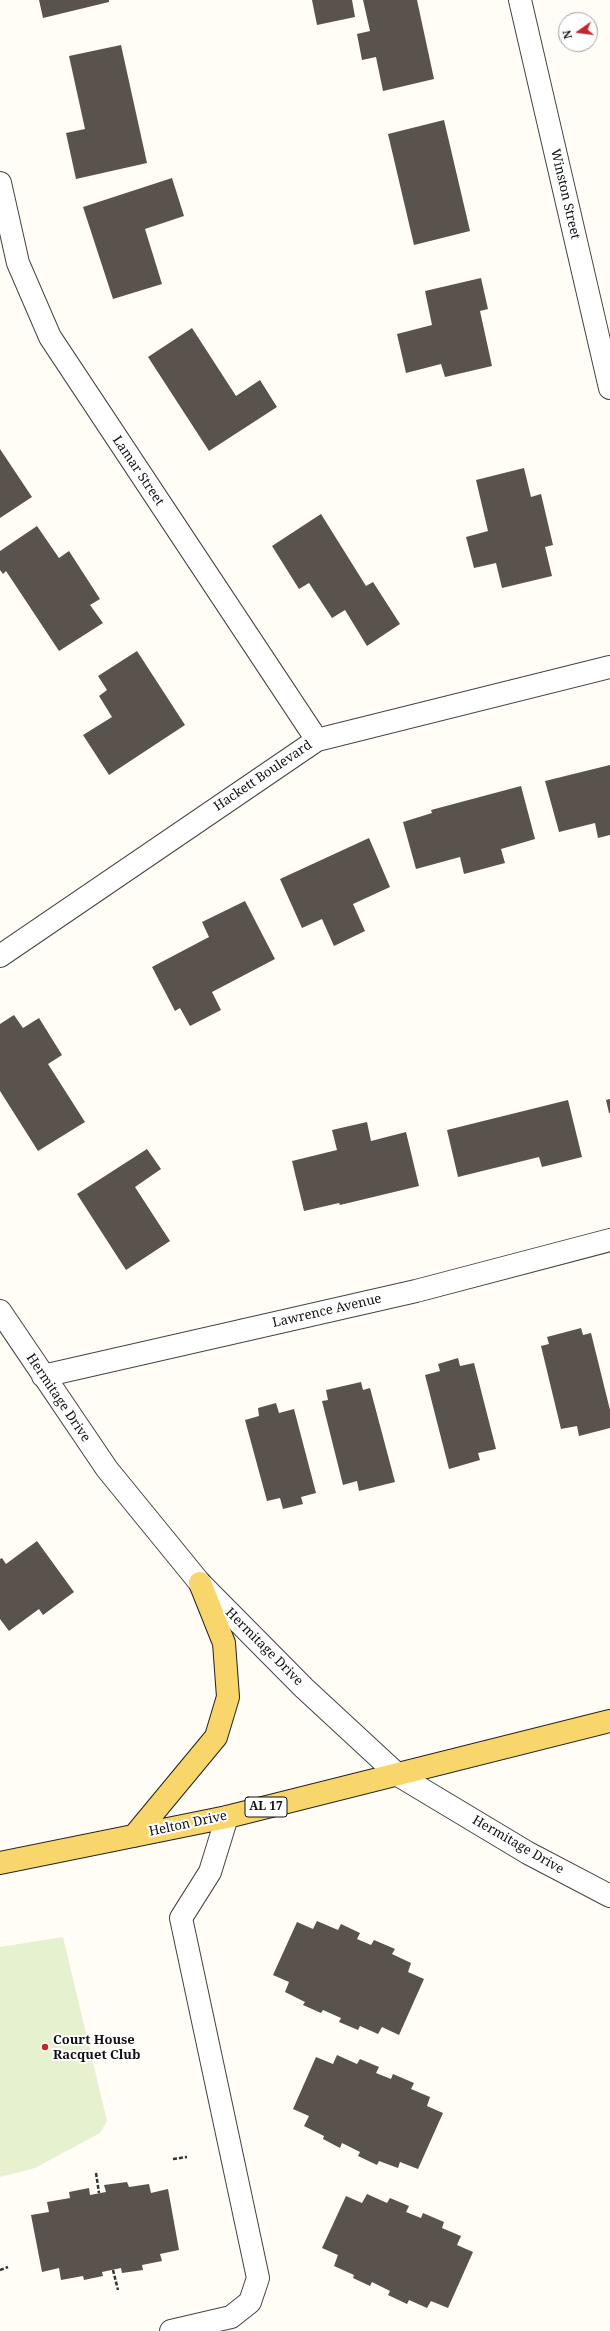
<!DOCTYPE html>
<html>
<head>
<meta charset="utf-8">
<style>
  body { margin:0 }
  #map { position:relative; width:610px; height:2331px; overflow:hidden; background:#fffdf5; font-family:"Noto Serif",serif }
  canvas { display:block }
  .north { position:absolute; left:558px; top:12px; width:40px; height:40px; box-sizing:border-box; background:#fff; border:1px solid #a0a0a0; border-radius:50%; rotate:256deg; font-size:11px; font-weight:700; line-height:16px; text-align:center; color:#111 }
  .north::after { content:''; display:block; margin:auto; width:14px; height:18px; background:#c4262e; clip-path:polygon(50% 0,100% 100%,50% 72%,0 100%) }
</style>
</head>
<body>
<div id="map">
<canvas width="610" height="2331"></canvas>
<div class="north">N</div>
</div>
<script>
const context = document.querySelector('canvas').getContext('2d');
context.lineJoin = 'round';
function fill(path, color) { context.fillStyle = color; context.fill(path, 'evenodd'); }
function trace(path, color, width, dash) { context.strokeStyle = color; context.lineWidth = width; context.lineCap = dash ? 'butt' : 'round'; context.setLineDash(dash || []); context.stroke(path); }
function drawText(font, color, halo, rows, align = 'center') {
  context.font = font + ' "Noto Serif",serif'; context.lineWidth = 4; context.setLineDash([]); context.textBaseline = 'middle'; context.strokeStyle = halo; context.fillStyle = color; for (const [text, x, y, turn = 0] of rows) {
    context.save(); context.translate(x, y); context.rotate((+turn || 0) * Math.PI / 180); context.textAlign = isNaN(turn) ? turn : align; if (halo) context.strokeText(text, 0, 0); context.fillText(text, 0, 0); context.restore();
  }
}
const pitch = new Path2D(`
  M63,1937L107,2121L100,2133L35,2168L0,2177V1947Z`);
const building = new Path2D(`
  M39,0H109V2L43,18Z
  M312,0H352L355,17L317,25Z
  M363,0H417L434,79L383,91L376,57L362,60L357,34L370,31Z
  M121,45L147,163L76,179L66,133L85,129L69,56Z
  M444,120L470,231L414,245L388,134Z
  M172,178L184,216L145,229L162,284L113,299L83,207Z
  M481,278L488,309L480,311L492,366L445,377L441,364L406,373L397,334L432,325L425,291Z
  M192,328L236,396L260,380L277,407L209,451L148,357Z
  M0,449L32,497L0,518Z
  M524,468L531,497L541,494L553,545L545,547L552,576L502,588L496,563L474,568L466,537L488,531L476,480Z
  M321,514L366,586L373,582L400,624L367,646L345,610L332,618L309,583L299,589L272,546Z
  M37,526L59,558L69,551L100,599L90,605L103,623L59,651L6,571L3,574L0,570V551Z
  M137,651L185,725L109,775L83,735L112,717L99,696L107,690L98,676Z
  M610,765V835L598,838L595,823L559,832L545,781Z
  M521,786L535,839L501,849L505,863L464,874L460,857L416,869L403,822L432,813L431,810Z
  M369,838L390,887L353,904L365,931L334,946L322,919L302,928L280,879Z
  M245,901L275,959L212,992L221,1010L190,1026L180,1008L175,1011L152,967L209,937L202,922Z
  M14,1015L23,1028L39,1018L62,1055L48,1064L85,1122L38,1151L0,1091V1024Z
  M610,1099V1113H609L606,1100Z
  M568,1100L582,1157L542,1167L539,1157L458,1177L447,1130Z
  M367,1122L371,1141L406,1132L419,1186L340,1205L339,1203L304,1211L292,1161L337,1150L332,1130Z
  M147,1149L161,1169L135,1187L170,1241L126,1270L77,1194Z
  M581,1328L583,1335L591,1333L610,1410V1428L579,1436L577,1426L561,1429L541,1346L549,1344L547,1337Z
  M458,1358L460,1366L474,1363L496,1449L478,1453L480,1460L449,1469L425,1375L440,1371L438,1364Z
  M361,1382L363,1390L370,1388L395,1482L359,1491L357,1481L343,1485L322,1401L328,1400L326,1390Z
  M276,1403L279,1413L294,1409L316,1493L301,1497L303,1504L283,1509L280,1498L267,1501L245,1420L259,1416L258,1408Z
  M37,1541L74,1592L43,1615L39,1609L9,1631L0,1619V1559L2,1558L6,1564Z
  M317,1921L338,1930L341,1924L360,1933L357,1939L371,1945L374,1940L395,1949L392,1954L411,1963L408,1972L424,1979L399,2035L382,2027L378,2034L360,2026L358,2030L339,2022L341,2018L323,2010L321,2013L303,2005L305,2002L285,1992L289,1982L273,1975L297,1922L313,1929Z
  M337,2055L357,2064L360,2059L379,2067L376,2073L391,2079L393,2074L414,2083L411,2089L430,2097L427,2106L443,2113L418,2169L400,2162L398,2168L379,2161L377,2165L358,2156L360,2152L342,2143L340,2148L323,2139L324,2136L304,2126L309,2116L293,2109L316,2057L333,2064Z
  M127,2182L129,2187L149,2184L151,2193L168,2189L179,2250L160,2254L162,2261L142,2265L143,2270L122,2273L121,2268L102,2272L103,2276L84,2280L83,2276L61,2280L59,2268L42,2272L31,2215L49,2212L47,2202L70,2198L69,2192L89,2188L90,2195L106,2192L104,2185Z
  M367,2194L387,2203L390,2198L409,2206L406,2212L421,2218L423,2213L444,2222L442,2228L461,2236L457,2245L473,2252L448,2308L431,2301L427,2308L409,2300L407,2304L388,2295L390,2291L372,2282L370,2286L353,2278L354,2275L334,2266L338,2255L322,2248L346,2196L362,2203Z`);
const path = new Path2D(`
  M173,2159L187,2157
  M96,2173L99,2193
  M0,2270L8,2267
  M113,2270L118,2290`);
const minor = new Path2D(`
  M520,0L610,388
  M0,183L18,263L50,337L317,740
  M0,956L317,740L610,667
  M0,1311L107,1469L200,1583L304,1688L398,1775L528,1853L610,1896
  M43,1376L416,1291L610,1240
  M171,2331L231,2317L250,2302L258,2278L181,1918L210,1872L227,1817`);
const major = new Path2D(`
  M134,1836L216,1737L228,1697L224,1643L200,1583
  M0,1863L227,1817L610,1721`);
const markers = [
  [45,2047,4,"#c4262e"]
];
const shields = [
  [266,1807,42]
];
const shieldNames = [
  ["AL 17",266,1807]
];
const streetNames = [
  ["Winston Street",565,194,77],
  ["Lamar Street",138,471,56],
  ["Hackett Boulevard",263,776,-34],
  ["Lawrence Avenue",327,1311,-13],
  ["Hermitage Drive",58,1398,56],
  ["Hermitage Drive",264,1647,45],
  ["Helton Drive",188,1824,-12],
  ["Hermitage Drive",518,1845,30]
];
const poiNames = [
  ["Court House",53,2040],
  ["Racquet Club",53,2055]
];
fill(pitch, '#e6f2cf');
fill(building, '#5a524d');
trace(minor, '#444', 24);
trace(major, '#222', 24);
trace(path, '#333', 2.5, [4, 2]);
trace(minor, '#fff', 22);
trace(major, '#f9d66b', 22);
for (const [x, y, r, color] of markers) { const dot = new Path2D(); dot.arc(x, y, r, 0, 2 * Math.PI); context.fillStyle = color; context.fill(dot); trace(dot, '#fff', 1.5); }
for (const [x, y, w] of shields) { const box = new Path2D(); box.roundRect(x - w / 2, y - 10, w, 20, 3); context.fillStyle = '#fff'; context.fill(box); trace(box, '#111', 1); }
drawText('bold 12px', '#111', null, shieldNames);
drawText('13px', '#111', '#fff', streetNames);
drawText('bold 13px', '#111', '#fff', poiNames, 'left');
</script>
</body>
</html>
